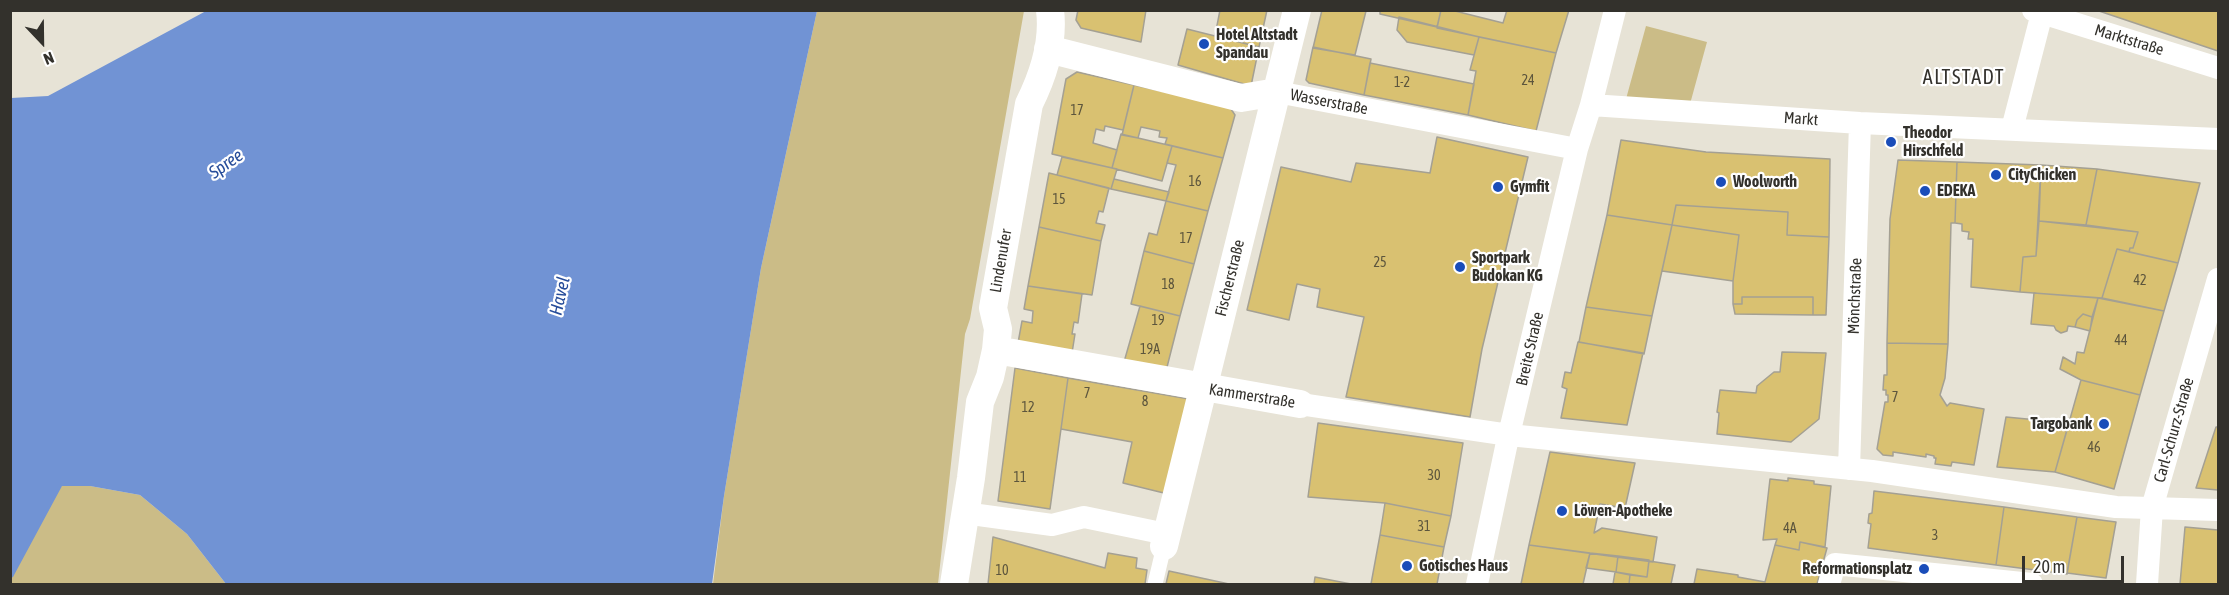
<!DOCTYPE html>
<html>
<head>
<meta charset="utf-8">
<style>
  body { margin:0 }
  #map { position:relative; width:2229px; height:595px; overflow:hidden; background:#e7e3d6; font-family:"Asap Condensed",sans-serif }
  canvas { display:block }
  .frame { position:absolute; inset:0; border:12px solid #33312c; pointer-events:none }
  .north { position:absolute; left:12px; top:12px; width:60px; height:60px; -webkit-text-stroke:4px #fff; paint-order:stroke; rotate:158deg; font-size:16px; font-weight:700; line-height:24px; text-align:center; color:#33312c }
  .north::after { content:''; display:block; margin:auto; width:21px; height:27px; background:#33312c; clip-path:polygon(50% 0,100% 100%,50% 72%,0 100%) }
  .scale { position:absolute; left:2022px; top:556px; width:102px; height:27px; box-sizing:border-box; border:3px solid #33312c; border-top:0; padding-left:8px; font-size:18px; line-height:21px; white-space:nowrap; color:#33312c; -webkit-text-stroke:4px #fff; paint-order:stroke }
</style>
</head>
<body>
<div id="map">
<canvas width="2229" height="595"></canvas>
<div class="frame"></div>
<div class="north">N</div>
<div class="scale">20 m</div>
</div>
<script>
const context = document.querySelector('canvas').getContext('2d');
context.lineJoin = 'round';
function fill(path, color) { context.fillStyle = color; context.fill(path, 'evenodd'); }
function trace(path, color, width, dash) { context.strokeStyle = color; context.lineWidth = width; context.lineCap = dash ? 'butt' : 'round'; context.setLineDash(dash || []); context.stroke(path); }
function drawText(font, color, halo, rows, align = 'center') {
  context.font = font + ' "Asap Condensed",sans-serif'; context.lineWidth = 4.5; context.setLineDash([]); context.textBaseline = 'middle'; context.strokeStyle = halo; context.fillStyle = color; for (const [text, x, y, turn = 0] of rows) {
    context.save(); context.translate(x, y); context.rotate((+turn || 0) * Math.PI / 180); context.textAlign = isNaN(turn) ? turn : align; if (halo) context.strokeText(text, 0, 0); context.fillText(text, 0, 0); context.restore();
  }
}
const green = new Path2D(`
  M817,11H1024L970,319L965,334L938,584H713L724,496L761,268Z
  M1646,26L1707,42L1687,115L1626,99Z
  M62,486H90L140,495L187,534L226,584H11V507Z`);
const water = new Path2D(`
  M206,11H817L761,268L724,496L712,584H226L187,534L140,495L90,486H62L13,577L11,578V98L48,96Z`);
const building = new Path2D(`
  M1078,10H1146L1141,42L1081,28L1076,20Z
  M1220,10H1267L1259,47L1215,36Z
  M1322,10L1366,11L1355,55L1313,48Z
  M1380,10H1441L1437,27L1380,14Z
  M1441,10H1451L1503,23L1507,10H1569L1556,53L1437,28Z
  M2096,10H2218V51Z
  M1399,17L1479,37L1474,55L1407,42L1397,30Z
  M1187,29L1259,47L1251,86L1178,65Z
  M1479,37L1556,53L1536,131L1468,115L1476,71L1470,70Z
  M1313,47L1371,59L1364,95L1309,83L1306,80Z
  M1370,63L1474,84L1468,115L1364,95Z
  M1077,72L1134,85L1123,130L1105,126L1104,131L1096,129L1093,143L1117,150L1112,168L1052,154L1066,79Z
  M1134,85L1229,106L1235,115L1223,158L1165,144L1167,138L1159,137L1160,131L1141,127L1138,138L1122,135Z
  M1121,134L1172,146L1162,181L1112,168Z
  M1437,137L1528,157L1482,349L1470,417L1346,397L1364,317L1317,307L1320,289L1297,284L1289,320L1247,310L1281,167L1351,182L1356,163L1430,173Z
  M1621,140L1706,152L1830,159L1829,237L1787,235L1788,212L1676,205L1672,225L1607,215Z
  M1172,146L1223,158L1208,211L1166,201L1176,165L1167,163Z
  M1062,157L1117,169L1111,189L1057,175Z
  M1898,160L1957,162L1955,223H1951L1948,344L1887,343L1890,219Z
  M1957,162L2041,165L2036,256L2023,257L2020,292L1971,287L1973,239H1968L1969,232L1962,231V224L1955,223Z
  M2041,165L2097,169L2086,225L2039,221Z
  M2097,169L2200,183L2178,263L2129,252L2130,248H2133L2138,232L2086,225Z
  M1049,173L1109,188L1103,212L1099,211L1096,223L1105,225L1101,241L1039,227Z
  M1114,179L1169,192L1166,201L1111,189Z
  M1166,201L1208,211L1194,264L1144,251L1149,233L1157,235Z
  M1676,205L1788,212L1787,235L1829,237L1826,315H1813V297H1742V304H1733V281L1739,235L1672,225Z
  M1607,215L1672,225L1652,316L1586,307Z
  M2039,221L2138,232L2133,248H2130L2129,252L2117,249L2102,298L2020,292L2023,257L2036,256Z
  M1672,225L1739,235L1733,281L1662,271Z
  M1039,227L1101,241L1092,295L1028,286Z
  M2117,249L2178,263L2164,311L2102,298Z
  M1144,251L1194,264L1180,316L1131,304Z
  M1028,286L1082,294L1078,323L1074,322L1072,334H1075L1072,353L1018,343L1022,321L1032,323L1033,311L1024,309Z
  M2034,293L2098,298L2092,317L2083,314L2077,320L2075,327L2068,326L2067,331L2061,333L2056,330L2054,326L2031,324Z
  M1742,297H1813V315L1735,314L1733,304H1742Z
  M2098,298L2164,311L2140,395L2081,380L2060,369L2063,357L2075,364L2077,352L2084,353Z
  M1140,306L1180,316L1166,371L1124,362Z
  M1586,307L1652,316L1644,354L1579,342Z
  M2083,314L2092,317L2090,331L2075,327L2077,320Z
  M1578,342L1643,353L1627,425L1561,418L1567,389L1562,387L1565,372L1571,373Z
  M1887,343L1948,344L1945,378L1940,395L1947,406L1950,403L1984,409L1974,465L1952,462L1951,466L1935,464L1936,458H1934V456L1926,454V457L1893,452V456L1883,455L1877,449L1885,402H1888V395H1886V390H1883L1884,375H1887Z
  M1782,352L1826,353L1819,419L1791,442L1717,434L1719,413L1717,412L1720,390L1756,393L1757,386L1774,372H1780Z
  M1015,368L1068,378L1050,509L998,501Z
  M1068,378L1189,399L1168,494L1123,483L1132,442L1061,429Z
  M2081,380L2140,395L2114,489L2055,472Z
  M2006,417L2069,423L2055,472L1997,467Z
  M1318,423L1463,443L1451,516L1385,503L1308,497Z
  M2216,427H2218V490L2196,488Z
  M1550,452L1635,463L1625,508L1600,504L1594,533L1602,528L1657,537L1653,562L1529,545Z
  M1788,478L1814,481V484L1831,486L1825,547L1800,542L1799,550L1775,545L1777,539L1763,540L1770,479L1788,481Z
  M1874,491L2004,507L1996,565L1868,548L1871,524L1868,523L1869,514L1872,513Z
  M1385,503L1451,516L1444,547L1380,535Z
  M2004,507L2077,517L2067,574L1996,565Z
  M2077,517L2116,522L2106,578L2067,573Z
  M2185,527L2218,530V584H2180Z
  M1380,535L1444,547L1437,584H1371Z
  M993,537L1105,568L1108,553L1137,558L1136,568L1147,570L1145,584H988Z
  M1800,542L1827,548L1817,584H1694L1697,569L1738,575V577L1765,582L1775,545L1799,550Z
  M1529,545L1590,553L1583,584H1521Z
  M1590,553L1618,556L1616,572L1586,568Z
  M1618,556L1649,560L1647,577L1616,572Z
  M1649,561L1675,565L1671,584H1629L1630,575L1647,577Z
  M1169,571L1229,584H1166Z
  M1615,572L1630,575L1629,584H1613Z
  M1315,577L1351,584H1314Z`);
const service = new Path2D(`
  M1155,584L1164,546`);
const pedestrian = new Path2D(`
  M2043,10L2042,13L2218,68
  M1277,92L1577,149
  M1591,105L1860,123L2218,139
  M2012,129L2042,13L2033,10
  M1300,404L1509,435L1872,471L2116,507L2218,510
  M1849,469L1860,123
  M964,513L1052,525L1084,517L1166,534
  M1477,584L1506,447L1577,149L1591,105L1615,10
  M1829,584L1835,564L2032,584
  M2147,584L2152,508L2218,279`);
const minor = new Path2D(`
  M1048,49L1241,98L1277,92
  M996,350L1300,404
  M1164,546L1297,10
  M954,584L971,478L980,402L990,377L996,350L998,329L993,308L1029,104C1043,76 1054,42 1050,10`);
const markers = [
  [1204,44,6,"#1a4db9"],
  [1891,142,6,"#1a4db9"],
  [1996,175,6,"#1a4db9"],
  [1721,182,6,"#1a4db9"],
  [1498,187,6,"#1a4db9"],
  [1925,191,6,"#1a4db9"],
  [1460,267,6,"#1a4db9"],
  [2104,424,6,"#1a4db9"],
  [1562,511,6,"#1a4db9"],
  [1407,566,6,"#1a4db9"],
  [1924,569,6,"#1a4db9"]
];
const numberNames = [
  ["24",1528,81],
  ["1-2",1402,83],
  ["17",1077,111],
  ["16",1195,182],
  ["15",1059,200],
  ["17",1186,239],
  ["25",1380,263],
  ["42",2140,281],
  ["18",1168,285],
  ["19",1158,321],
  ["44",2121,341],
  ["19A",1150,350],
  ["7",1087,394],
  ["7",1895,398],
  ["8",1145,402],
  ["12",1028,408],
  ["46",2094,448],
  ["30",1434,476],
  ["11",1020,478],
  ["31",1424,527],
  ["4A",1790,529],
  ["3",1935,536],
  ["10",1002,571]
];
const poiNames = [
  ["Hotel Altstadt",1216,35],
  ["Spandau",1216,53],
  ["Theodor",1903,133],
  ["Hirschfeld",1903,151],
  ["CityChicken",2008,175],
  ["Woolworth",1733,182],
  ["Gymfit",1510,187],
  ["EDEKA",1937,191],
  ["Sportpark",1472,258],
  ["Budokan KG",1472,276],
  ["Targobank",2092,424,"right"],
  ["Löwen-Apotheke",1574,511],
  ["Gotisches Haus",1419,566],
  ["Reformationsplatz",1912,569,"right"]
];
const streetNames = [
  ["Marktstraße",2129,40,17],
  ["Wasserstraße",1329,102,11],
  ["Markt",1801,119,4],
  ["Lindenufer",1001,261,-80],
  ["Fischerstraße",1230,278,-76],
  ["Mönchstraße",1855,296,-88],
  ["Breite Straße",1530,349,-77],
  ["Kammerstraße",1252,396,9],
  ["Carl-Schurz-Straße",2174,430,-74]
];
const waterNames = [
  ["Spree",226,164,-35],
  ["Havel",560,296,-77]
];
const quarterNames = [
  ["ALTSTADT",1964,78]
];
fill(green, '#cbbc87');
fill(water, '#7193d4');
fill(building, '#d9c171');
trace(building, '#a4a093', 1.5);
trace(service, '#fff', 15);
trace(pedestrian, '#fff', 22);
trace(minor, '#fff', 28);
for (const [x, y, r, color] of markers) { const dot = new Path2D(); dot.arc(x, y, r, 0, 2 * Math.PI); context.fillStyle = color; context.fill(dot); trace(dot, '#fff', 2); }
drawText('14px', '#5c553d', null, numberNames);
drawText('bold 16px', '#33312c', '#fff', poiNames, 'left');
drawText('16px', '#33312c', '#fff', streetNames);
drawText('italic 18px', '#274d9a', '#fff', waterNames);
context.letterSpacing = '1.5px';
drawText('20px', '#33312c', '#fff', quarterNames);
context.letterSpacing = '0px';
</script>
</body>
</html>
